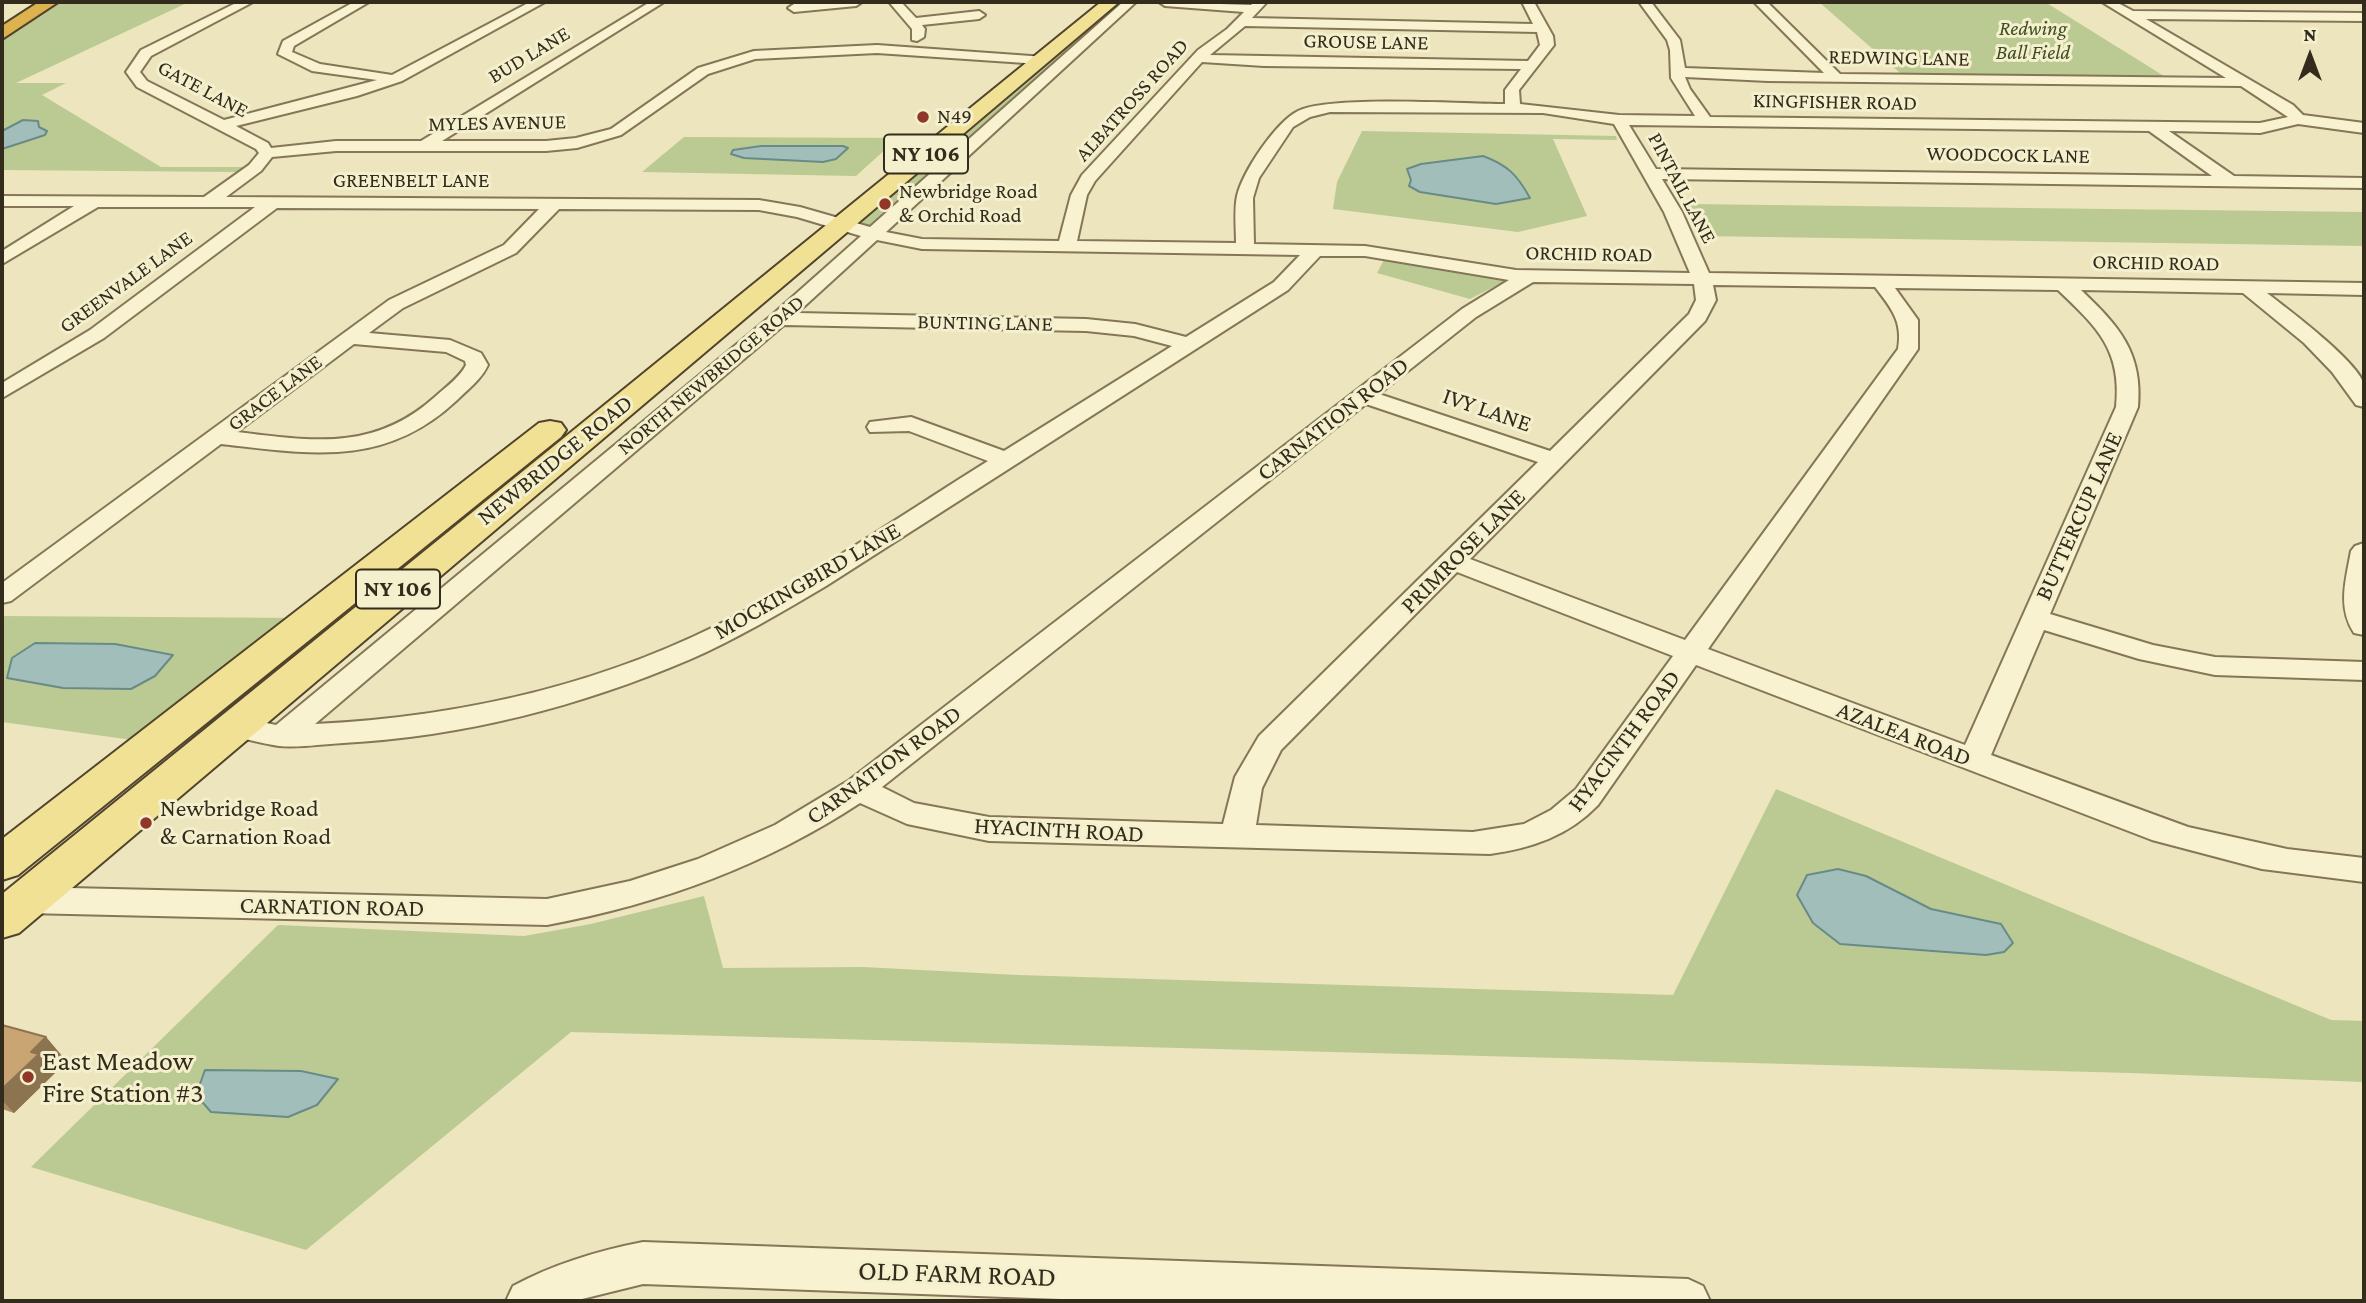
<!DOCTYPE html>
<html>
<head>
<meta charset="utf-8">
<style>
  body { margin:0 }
  #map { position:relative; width:2366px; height:1303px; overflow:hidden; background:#ece5bd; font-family:"Crimson Pro",serif }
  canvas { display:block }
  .frame { position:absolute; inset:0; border:4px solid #332b1b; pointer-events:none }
  .north { position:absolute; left:2275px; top:21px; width:70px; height:70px; -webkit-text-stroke:5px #f4efcd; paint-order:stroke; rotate:0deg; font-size:19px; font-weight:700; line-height:28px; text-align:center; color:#332b1b }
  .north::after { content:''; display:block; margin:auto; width:24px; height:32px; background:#332b1b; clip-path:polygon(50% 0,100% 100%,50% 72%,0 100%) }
</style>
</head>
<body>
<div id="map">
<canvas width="2366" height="1303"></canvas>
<div class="frame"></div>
<div class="north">N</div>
</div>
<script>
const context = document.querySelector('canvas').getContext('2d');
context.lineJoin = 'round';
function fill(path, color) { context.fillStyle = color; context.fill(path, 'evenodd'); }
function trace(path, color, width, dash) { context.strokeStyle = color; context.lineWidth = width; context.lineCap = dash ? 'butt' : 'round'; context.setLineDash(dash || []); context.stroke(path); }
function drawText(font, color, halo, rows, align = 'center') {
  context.font = font + ' "Crimson Pro",serif'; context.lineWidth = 6; context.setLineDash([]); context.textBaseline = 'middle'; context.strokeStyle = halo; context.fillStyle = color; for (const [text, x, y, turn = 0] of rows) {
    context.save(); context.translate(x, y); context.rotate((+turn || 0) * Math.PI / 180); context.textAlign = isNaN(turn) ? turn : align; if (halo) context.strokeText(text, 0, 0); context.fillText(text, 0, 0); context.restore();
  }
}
const green = new Path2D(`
  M57,2H189L16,83H66L42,95L161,167H244L236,172L2,170V38Z
  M1112,2H1126L869,234L846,224Z
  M1819,2H2045L2172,81L1907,79Z
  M1362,131L1616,136L1617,140L1553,139L1587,216L1518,232L1333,209L1337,182Z
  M684,137L898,138L856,176L642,172Z
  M1685,204L2364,212V246L1700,236Z
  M1385,258L1507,280L1470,299L1377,273Z
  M2,616L304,618L147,742L2,722Z
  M1776,789L2331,1020L2364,1021V1082L2131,1073L571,1032L306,1250L31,1167L278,925L524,936L591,924L704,896L723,968L863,967L1017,975L1673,995Z`);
const water = new Path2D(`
  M23,120L38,121L39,127L47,131L45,135L2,149V131Z
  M761,146H843L848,148L836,159L823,162L744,158L731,154L733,150Z
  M1483,156C1508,165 1518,176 1530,198L1496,204L1420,192L1409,186L1411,180L1407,169L1421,164Z
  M35,643L115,644L173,655L155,676L131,689L63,688L7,678L12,658Z
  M1838,869L1866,876L1931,909L2001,924L2013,943L2004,952L1986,955L1840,944L1813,923L1797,895L1807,875Z
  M205,1070L301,1071L338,1079L317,1105L288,1117L211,1112L196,1095Z`);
const minor = new Path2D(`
  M238,2H253L151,56L140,72L147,81L224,120L377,80L312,71L278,54L283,41L354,2H369L294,46L292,52L320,64L392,75L530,2H545L402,81L357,96L236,126L268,143L271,148L336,141H421L650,2H664L442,141H546L576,138L611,129L698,68L754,51L877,45L1045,57V63L1040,64L877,53L755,59L708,74L621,135L577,148L546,151H336L272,157L261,171L226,197L759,200L800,207L870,227L1123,2H1136L886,232L922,239L1059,241L1071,195L1082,175L1198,50L1227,29L1244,12L1165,6L1159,2L1251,5L1254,2H1267L1252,18L1533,24L1522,2H1534L1553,36L1554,45L1519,90L1520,104L1619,115L1695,116L1671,78L1670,50L1667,40L1639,2H1651L1680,40L1685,68L1824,73L1754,2H1767L1840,74L2226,78L2102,2H2116L2133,11L2364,13V21L2146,19L2293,105L2303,115L2364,123V133L2298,124L2260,133L2169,131L2234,176L2364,178V188L1662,179L1682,212L1709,273L2364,283V295L2267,293C2289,310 2356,360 2364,384C2366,390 2364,401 2364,407L2356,405L2332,372L2304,343L2243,293L2081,290C2119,326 2143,353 2138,407L2050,614L2153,645L2215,657L2364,662V680L2215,675L2139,659L2044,630L1991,755L2188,827L2287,849L2364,858V882L2262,869L2152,840L1696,665L1598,805C1568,836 1532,848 1490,854L989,841L907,824L860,803C764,866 660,904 547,925L26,913L14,909L9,900L14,891L26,887L547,899L630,881L698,859L775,825L848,781L1462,309L1509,280L1365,256H1320L1288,290L826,586C782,612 738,638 691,659C582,706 462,737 343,743C323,744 299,748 279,746C260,743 241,738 222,733L218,726L222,719L233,716L276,725L772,315L861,236L797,217L759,210L559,209L516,253L403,308L369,333L450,340L481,353L488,365C481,380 467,390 456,401C384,468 310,454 221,444L11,601L2,603V583L389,300L504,245L539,209L277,208L104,338L2,398V383L90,330L255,207H98L2,264V251L74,206H2V196L204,197L249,165L259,153L256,149L137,87L126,72L141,50ZM1245,26L1537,32L1540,45L1528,61L1210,55ZM1202,62L1264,66L1521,69L1505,90V104C1463,104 1330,95 1298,111C1276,122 1243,171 1237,196C1234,210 1236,228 1236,243L1077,241L1087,195L1095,181ZM1685,77L1768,81L2241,86L2288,117L2260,123L1710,117L1690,89ZM1330,112L1543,113L1614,124L1664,212L1690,273L1516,270L1365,246L1254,244L1253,198L1259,178L1293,127L1310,117ZM1629,125L2149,131L2212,176L1656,169ZM877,240L922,249L1300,255L1274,282L1186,337L1135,324L1086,319L797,313ZM1533,282L1694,284L1696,300L1689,314L1550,451L1379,394L1476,317ZM1713,285L1875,287C1891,308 1903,321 1898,349L1685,640L1470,559L1705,321L1716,300ZM1895,288L2058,290C2097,327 2122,350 2116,407L1965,745L1708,649L1918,349V320ZM784,325L1086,331L1134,336L1172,346L1004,451L911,417L870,422L867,427L870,432L909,431L988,461C905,513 824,568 739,614C608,684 461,717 315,724ZM354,344L446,352L465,361L466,365C460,377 446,387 436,396C374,452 313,441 237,432ZM1366,404L1538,462L1259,736L1235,777L1223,824L989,817L914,803L882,787ZM1457,572L1673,656L1576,789L1551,810L1524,824L1473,832L1256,825L1262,788L1281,750Z
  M820,2H862L856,6L794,12L788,8L794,4Z
  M889,2H901L916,18L979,11L985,15L979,19L922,25L925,29L924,37L917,41L912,40V29Z
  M2364,543V635L2354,633C2337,607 2346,579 2351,551L2355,546Z
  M643,1242L1688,1279L1703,1286L1710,1301H1116L643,1284L574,1301H506L513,1286C554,1264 597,1251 643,1242Z`);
const primary = new Path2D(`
  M1101,2H1119L19,933L2,938V894Z
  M550,421L561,423L566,430L561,437L18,875L2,880V839L539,423Z`);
const motorway = new Path2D(`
  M39,2H58L2,39V26Z`);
const wall = new Path2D(`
  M2,1025L46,1037L62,1056L50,1068L55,1073L14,1113L2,1109Z`);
const shadedWall = new Path2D(`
  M46,1037L62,1056L50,1068L55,1073L14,1113L2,1100V1089L31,1052Z`);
const building = new Path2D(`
  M2,1025L46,1037L31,1052L39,1054L2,1089Z`);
const markers = [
  [923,117,7,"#913728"],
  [885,204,7,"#913728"],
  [146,823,7,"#913728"],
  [28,1077,7,"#913728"]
];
const farParknames = [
  ["Redwing",2033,29],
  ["Ball Field",2033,53]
];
const farStreetnames = [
  ["GROUSE LANE",1366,42,1],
  ["BUD LANE",529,55,-31],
  ["REDWING LANE",1899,58,1],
  ["GATE LANE",203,89,28],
  ["ALBATROSS ROAD",1132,100,-48],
  ["KINGFISHER ROAD",1835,102,1],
  ["MYLES AVENUE",497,123,-1],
  ["WOODCOCK LANE",2008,155,1],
  ["GREENBELT LANE",411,181],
  ["PINTAIL LANE",1682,188,62],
  ["ORCHID ROAD",1589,254,1],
  ["ORCHID ROAD",2156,263,1],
  ["GREENVALE LANE",126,282,-36],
  ["BUNTING LANE",985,323,1],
  ["NORTH NEWBRIDGE ROAD",711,375,-40],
  ["GRACE LANE",275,393,-37]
];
const farPoinames = [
  ["N49",937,117],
  ["Newbridge Road",899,192],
  ["& Orchid Road",899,216]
];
const shields = [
  [926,154,84],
  [398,589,84]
];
const shieldNames = [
  ["NY 106",926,154],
  ["NY 106",398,589]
];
const streetNames = [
  ["IVY LANE",1487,410,19],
  ["CARNATION ROAD",1333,419,-38],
  ["NEWBRIDGE ROAD",555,460,-39],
  ["BUTTERCUP LANE",2079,516,-66],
  ["PRIMROSE LANE",1463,551,-45],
  ["MOCKINGBIRD LANE",807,581,-30],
  ["AZALEA ROAD",1904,734,21],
  ["HYACINTH ROAD",1624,741,-53],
  ["CARNATION ROAD",884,765,-36],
  ["HYACINTH ROAD",1059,830,3],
  ["CARNATION ROAD",332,907,1]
];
const poiNames = [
  ["Newbridge Road",160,809],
  ["& Carnation Road",160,837]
];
const nearPoinames = [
  ["East Meadow",42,1061],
  ["Fire Station #3",42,1093]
];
const nearStreetnames = [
  ["OLD FARM ROAD",957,1274,2]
];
fill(green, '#bbca92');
fill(water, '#a1beba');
trace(water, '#698b88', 2);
trace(minor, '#847657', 4);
trace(primary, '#51432c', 4);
trace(motorway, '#51432c', 4);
fill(minor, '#f8f2d0');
fill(primary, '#f0e195');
fill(motorway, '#dcb34e');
fill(wall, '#ae8e64');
fill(shadedWall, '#8d7451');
fill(building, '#caa574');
trace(building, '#8d7451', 2);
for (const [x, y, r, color] of markers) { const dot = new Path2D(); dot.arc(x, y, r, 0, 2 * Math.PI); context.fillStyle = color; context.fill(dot); trace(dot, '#f4efcd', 2.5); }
drawText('italic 21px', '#3d4f22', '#f4efcd', farParknames);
drawText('21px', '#332b1b', '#f4efcd', farStreetnames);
drawText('21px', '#332b1b', '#f4efcd', farPoinames, 'left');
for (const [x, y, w] of shields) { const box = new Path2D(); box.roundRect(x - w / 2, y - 19.5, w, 39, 5); context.fillStyle = '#f4efcd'; context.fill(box); trace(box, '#332b1b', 2); }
drawText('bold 23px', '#332b1b', null, shieldNames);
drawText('24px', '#332b1b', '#f4efcd', streetNames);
drawText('24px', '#332b1b', '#f4efcd', poiNames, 'left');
drawText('28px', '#332b1b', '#f4efcd', nearPoinames, 'left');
drawText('28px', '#332b1b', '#f4efcd', nearStreetnames);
</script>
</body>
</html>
